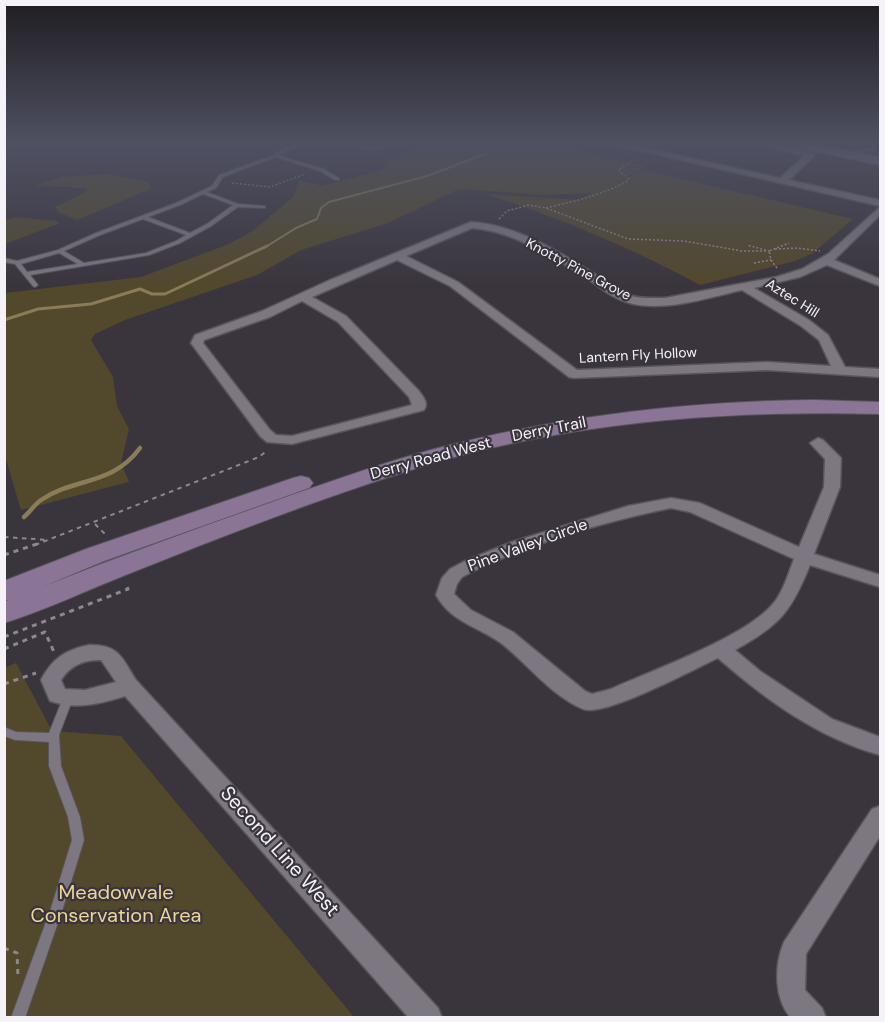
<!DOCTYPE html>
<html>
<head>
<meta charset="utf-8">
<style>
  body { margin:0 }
  #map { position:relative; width:885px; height:1022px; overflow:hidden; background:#3a353d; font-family:"DM Sans",sans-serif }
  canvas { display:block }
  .frame { position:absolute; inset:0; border:6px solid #f5f3f8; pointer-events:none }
</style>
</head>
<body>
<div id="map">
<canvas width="885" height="1022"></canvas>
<div class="frame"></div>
</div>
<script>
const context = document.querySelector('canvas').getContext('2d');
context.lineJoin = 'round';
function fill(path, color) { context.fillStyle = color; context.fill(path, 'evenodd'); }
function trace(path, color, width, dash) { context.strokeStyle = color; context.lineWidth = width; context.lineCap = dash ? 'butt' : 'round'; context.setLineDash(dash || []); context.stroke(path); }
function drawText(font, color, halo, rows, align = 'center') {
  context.font = font + ' "DM Sans",sans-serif'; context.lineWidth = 4.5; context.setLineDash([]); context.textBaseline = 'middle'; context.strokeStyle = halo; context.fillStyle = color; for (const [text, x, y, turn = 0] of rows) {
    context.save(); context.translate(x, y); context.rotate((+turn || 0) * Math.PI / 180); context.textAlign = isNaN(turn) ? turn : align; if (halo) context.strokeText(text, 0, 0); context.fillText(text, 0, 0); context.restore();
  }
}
const green = new Path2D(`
  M433,144H567L593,155L648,166L606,187L643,170L853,219L813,253L795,261L700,285C632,248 560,218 486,194L578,200L592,193L542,195L464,189L455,191L388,223L301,250L257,275L125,320L95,334L91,340L113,377L117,406L129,429L121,463L129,482L21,510L5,456V293L141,277L229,244L254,230L293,197L299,180L322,186L382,170L388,163L386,160Z
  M108,174L148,182L150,189L77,220L58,212L55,207L88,191L85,188L33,186L62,177Z
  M17,217L55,221L60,223L5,244V220Z
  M16,663L52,731L121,736L354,1017H5L4,668Z`);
const streamFar2 = new Path2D(`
  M264,248L296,228L317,219L321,208L329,202L427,176L485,154L493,144`);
const streamFar1 = new Path2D(`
  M4,320L38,309L91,304L140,289L152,294H165L267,246`);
const stream = new Path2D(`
  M24,517C30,512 34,505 41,500C75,477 112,486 140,448`);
const pathFar2 = new Path2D(`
  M232,183L270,187L305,174
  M546,208C575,201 602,195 628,181V178L618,170L637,158
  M499,219L507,211L529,205L546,208L628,239L684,241L742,251H769L747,245
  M775,249L798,248L820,251
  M754,263L771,260
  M777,268L771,260L769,251L789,243`);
const pathFar1 = new Path2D(`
  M95,524L106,535
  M4,537L49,540
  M35,545L259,457L268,450`);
const path = new Path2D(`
  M4,555L40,543
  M4,637L128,589L125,583
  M4,649L45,632L54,652
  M4,684L36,673
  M4,948L17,953L18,977`);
const lane = new Path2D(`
  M298,144H304L284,152L279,156L324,169L339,178V180H335L320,171L276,157L223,177L216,188L207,192L238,204L263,206H265V208L238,207L211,226L180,243L149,255L30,275L38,285L35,287L33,286L15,264L4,262V258L17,261L58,250L96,233L176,203L212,186L219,175L274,155L280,150ZM203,194L233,205L207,224L190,233L148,217L180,205ZM143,219L186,235L176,241L146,253L84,263L64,251L100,235ZM59,253L78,264L27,272L21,264Z
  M350,144C359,144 368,148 376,147C383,146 390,144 397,144L374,150Z
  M872,148L874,150L858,152L856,151Z
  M68,694L72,695L73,698L59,735L61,766L80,817L84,840L63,908L25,1018H11L51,908L72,840L68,817L49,766V742L15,740L4,736V727L16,732L49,733L63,698L64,695Z`);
const street = new Path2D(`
  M611,144H627L780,178L804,156L757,144H773L810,152L813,153V157L789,180L880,200V206Z
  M880,207V215L834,260L880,279V286L827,265L800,277L754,288L809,320L828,335L845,367L880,369V377L767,370L574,378L569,377L450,286L397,260L312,297L346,316L419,391C423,397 429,403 424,410L292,444L267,442L260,436L191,343L195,335L262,311L330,280L471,222C516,225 556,250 593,273C603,279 613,288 624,294C637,299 652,298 665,298L776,277L802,269L828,254ZM472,228C513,231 551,256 585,277C600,287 614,300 633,304C669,311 707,298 742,290L801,326L819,340L831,366L767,362L577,370L458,282L406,256ZM302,301L338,322L409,397L412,405L292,436L276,435L270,430L203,343L204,340L270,317Z
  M818,438L823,440L841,458L840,487L814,554L880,575V587L810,565C791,612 780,625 735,650L760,671L832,719L880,737V755C819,738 766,700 718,658C694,669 603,718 583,709C550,695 528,664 501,643C477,626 451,622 436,595L442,578L450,569L465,561L512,542L628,506L671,498L700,503L799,547L824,487L825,459L810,443ZM671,508L690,512L794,559C788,574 783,593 772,605C743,638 653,670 611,689L592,694L585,691L513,632L471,610L454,594L457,584L462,577C520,546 606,521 671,508Z
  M89,645C119,644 122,658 136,680L438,1008L442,1018H409L125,696C99,704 77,710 50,701L41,680C52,659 65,650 89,645ZM101,660L116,682L85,690L65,689L61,680C71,665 83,660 101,660Z
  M880,806V836L806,954L805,990L822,1008L826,1018H791C774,999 774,965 784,942L872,809Z`);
const secondary = new Path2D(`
  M791,144H816L880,157V165L797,148Z
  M814,400L880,402V414C722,410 562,422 411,470C315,500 221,537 128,574C87,590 46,610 4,623V602L9,600L4,601V581L86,549L293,478L301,476L309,478L313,483L309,488L104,561L42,587C118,557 195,529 272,502C332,481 392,459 454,444C572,415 693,401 814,400Z`);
const farStreetnames = [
  ["Knotty Pine Grove",578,270,28],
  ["Aztec Hill",792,299,32],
  ["Lantern Fly Hollow",638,356,-3]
];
const streetNames = [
  ["Derry Trail",549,430,-11],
  ["Derry Road West",431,459,-15],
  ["Pine Valley Circle",528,546,-20]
];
const nearStreetnames = [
  ["Second Line West",279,852,48]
];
const nearParknames = [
  ["Meadowvale",116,894],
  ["Conservation Area",116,917]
];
fill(green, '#52482c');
trace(streamFar2, '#8a7c56', 2);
trace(streamFar1, '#8a7c56', 3);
trace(stream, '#8a7c56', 4.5);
trace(lane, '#58555b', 2);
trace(street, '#58555b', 3);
trace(secondary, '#58555b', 2);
trace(pathFar2, '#8b888e', 1.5, [2, 2]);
trace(pathFar1, '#8b888e', 2, [4.5, 4.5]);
trace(path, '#8b888e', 3, [5, 5]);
fill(lane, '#7c7780');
fill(street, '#7c7780');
fill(secondary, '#8a7597');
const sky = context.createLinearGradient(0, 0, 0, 287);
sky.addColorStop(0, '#201d22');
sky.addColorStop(0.5, '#4f5162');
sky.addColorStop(1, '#4f516200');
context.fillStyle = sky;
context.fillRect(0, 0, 885, 287);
drawText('14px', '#f5f3f8', '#3a353d', farStreetnames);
drawText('16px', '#f5f3f8', '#3a353d', streetNames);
drawText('20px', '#f5f3f8', '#3a353d', nearStreetnames);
drawText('20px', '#ecd695', '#3a353d', nearParknames);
</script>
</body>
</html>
